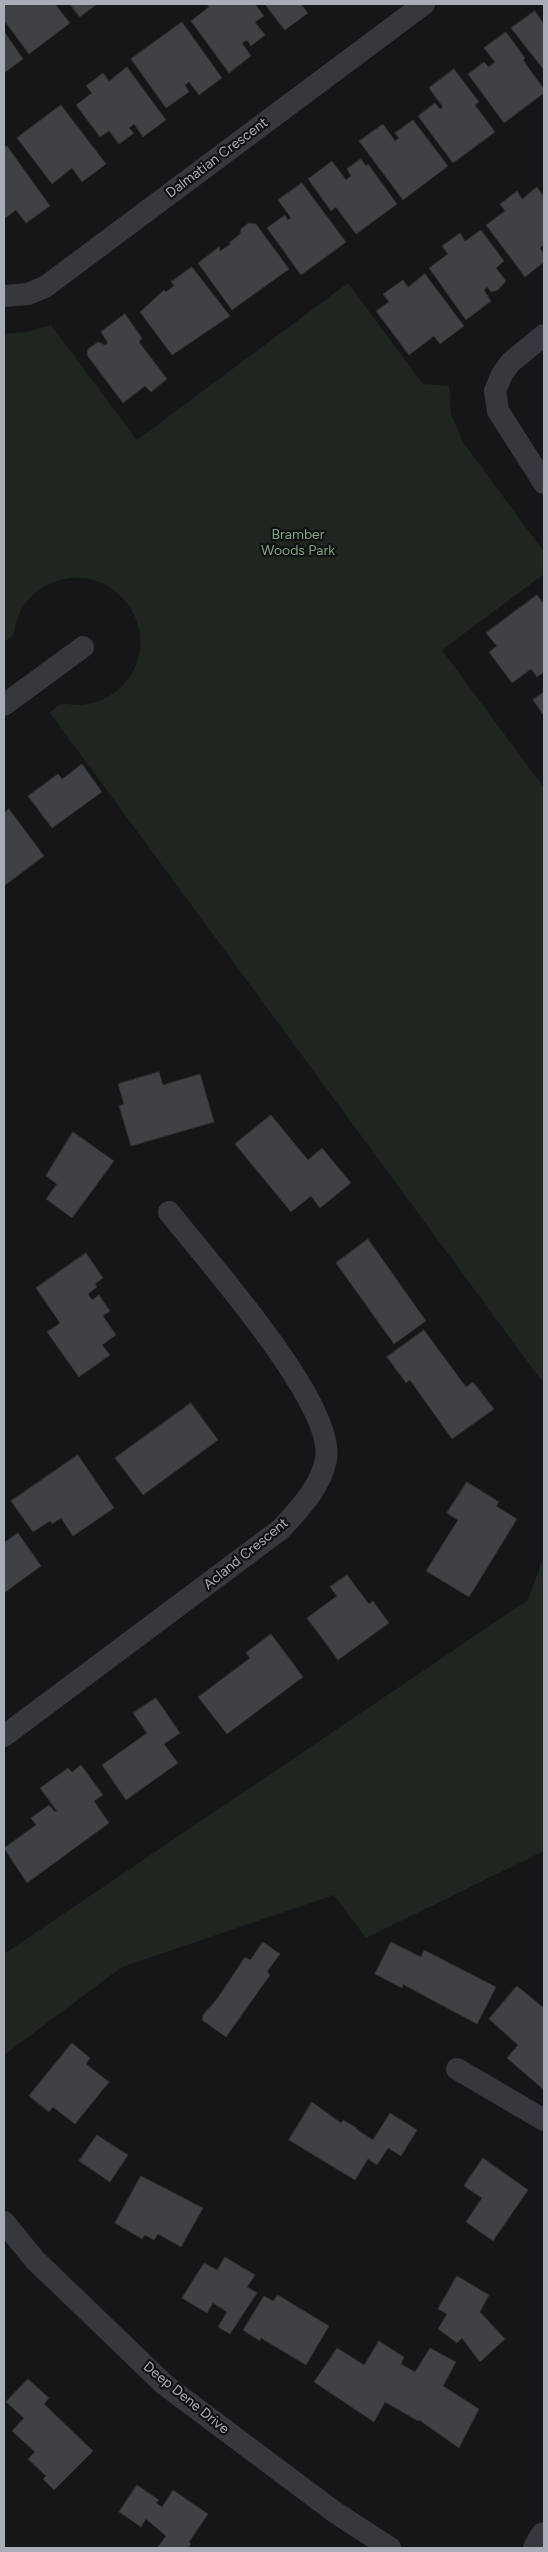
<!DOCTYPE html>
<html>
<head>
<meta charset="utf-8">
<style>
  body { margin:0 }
  #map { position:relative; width:548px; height:2552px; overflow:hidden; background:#161618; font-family:Figtree,sans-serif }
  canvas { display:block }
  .frame { position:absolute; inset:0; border:5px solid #a8adb8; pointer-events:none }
</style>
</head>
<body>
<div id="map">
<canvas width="548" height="2552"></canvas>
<div class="frame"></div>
</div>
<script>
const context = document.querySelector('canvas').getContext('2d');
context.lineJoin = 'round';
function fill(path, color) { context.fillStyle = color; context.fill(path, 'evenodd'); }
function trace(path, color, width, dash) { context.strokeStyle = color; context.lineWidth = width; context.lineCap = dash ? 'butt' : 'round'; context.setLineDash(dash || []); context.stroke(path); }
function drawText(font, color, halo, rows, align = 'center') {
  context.font = font + ' Figtree,sans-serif'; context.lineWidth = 4.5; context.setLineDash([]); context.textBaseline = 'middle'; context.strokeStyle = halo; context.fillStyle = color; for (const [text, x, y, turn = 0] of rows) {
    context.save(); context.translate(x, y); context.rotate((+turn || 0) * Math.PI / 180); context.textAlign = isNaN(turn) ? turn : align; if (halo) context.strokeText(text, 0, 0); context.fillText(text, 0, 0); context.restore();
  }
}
const green = new Path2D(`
  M348,283L423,384L449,386L451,414L463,442L544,552V574L442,650L544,788V1379L541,1380L50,713C53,710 58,705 62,704C66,703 73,705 77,705C92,705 108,699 119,689C173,639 116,554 49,584C33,591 22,605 17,620C15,624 15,632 13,635C11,637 6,640 4,642V334L27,332L51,325L137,440Z
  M544,1556V1851L366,1938L334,1895L122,1967L4,2055V1954L528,1600Z`);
const building = new Path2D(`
  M4,4H55L70,23L29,54L4,20Z
  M70,4H97L80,17Z
  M207,4H255L264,16L255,22L265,35L251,46L247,40L242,43L251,56L229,73L191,21L209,7Z
  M265,4H301L308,13L285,30Z
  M535,11L544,24V70L511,28Z
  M182,22L222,78L199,95L189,82L185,85L189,92L166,108L131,59Z
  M4,31L23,59L4,73Z
  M506,32L525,58L523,60L544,89V93L504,123L468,74L484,62L489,67L495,62L484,48Z
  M127,67L166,120L143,137L134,124L129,128L134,133L119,144L109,131L100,137L76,105L92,93L86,86L103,73L109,81Z
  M454,69L479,102L475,105L495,132L453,163L418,116L435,103L440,109L443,107L429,88Z
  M61,105L106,164L82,182L72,168L52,184L17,138Z
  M413,120L448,166L403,200L359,141L383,124L395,141L399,138L395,133Z
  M7,146L50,206L26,223L16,210L4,219V148Z
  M361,159L366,166L368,164L397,204L356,234L336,207L331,211L308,179L332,161L346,180L351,176L347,169Z
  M302,183L346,242L301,275L267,228L285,215L288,220L291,218L278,200Z
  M537,187L544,197V246L543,245L540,248L544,254V262L525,277L486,225L505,211L500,204L517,191L522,199Z
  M249,223L256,224L289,269L232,310L198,263L219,247L220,251L231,244L229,243L240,234L241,229Z
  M481,230L504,261L496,268L506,281L498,290L491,292L487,287L484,290L491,301L466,320L429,268L448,254L442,246L460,233L465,241Z
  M192,267L230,316L172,355L140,312L164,290L166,292L174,286L171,282Z
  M425,274L464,326L440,344L434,336L409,355L376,311L389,302L383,294L403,280L408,287Z
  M125,314L142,338L139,342L167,379L151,392L145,386L123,403L87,355L88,349L98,342L105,345L108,343L101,332Z
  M537,595L544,604V672L537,677L531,669L512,683L489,652L497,646L486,633Z
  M544,692V716L533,700Z
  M82,764L102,792L52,828L28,796L58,774L62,779Z
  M9,809L44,856L4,886V813Z
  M159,1072L163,1085L200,1074L214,1122L131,1146L119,1106L124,1104L118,1084Z
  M271,1115L308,1160L322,1148L351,1183L320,1208L311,1196L291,1212L235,1144Z
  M73,1132L114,1161L72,1218L46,1199L57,1184L46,1176Z
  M368,1239L426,1321L394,1344L336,1263Z
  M86,1253L103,1278L95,1284L97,1287L88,1294L92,1300L99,1295L110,1311L103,1316L116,1335L102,1345L110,1355L79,1377L47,1332L60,1323L36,1288Z
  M424,1330L466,1387L473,1382L494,1409L452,1439L410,1380L406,1383L387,1357Z
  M191,1403L218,1440L143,1495L115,1458Z
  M78,1455L114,1508L73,1536L61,1518L52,1524L50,1521L33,1532L11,1501Z
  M467,1482L499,1502L496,1506L517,1519L469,1597L426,1571L458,1520L447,1513Z
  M18,1533L41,1566L4,1593V1543Z
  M347,1575L369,1604L373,1601L389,1623L338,1660L307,1618L337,1596L330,1587Z
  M271,1634L303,1677L227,1734L198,1697L250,1658L246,1653Z
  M156,1698L180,1733L164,1744L178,1763L126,1800L102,1765L147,1733L133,1713Z
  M81,1765L103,1795L94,1801L109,1823L27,1883L4,1848L36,1825L31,1818L49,1805L55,1812L57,1811L40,1788L68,1768L72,1772Z
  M263,1942L280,1954L267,1972L270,1975L226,2037L202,2020L203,2015L217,1999L245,1957L250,1960Z
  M391,1942L421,1957L424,1950L496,1987L477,2024L406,1986L403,1984L402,1988L375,1974Z
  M517,1986L544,2008V2090L507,2058L518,2045L489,2019Z
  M72,2043L90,2058L86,2064L109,2082L75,2124L53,2107L49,2112L29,2096Z
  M312,2102L341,2123L343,2120L357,2128L356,2129L373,2140L390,2113L417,2130L401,2156L388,2148L377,2165L368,2159L355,2180L289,2140Z
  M97,2135L128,2155L110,2182L79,2161Z
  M483,2158L528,2190L493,2241L466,2222L482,2198L464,2186Z
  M141,2176L203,2208L181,2247L158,2234L154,2240L145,2235L142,2239L115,2223Z
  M225,2257L255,2275L247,2287L257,2293L230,2334L218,2327L227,2312L213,2303L207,2313L182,2298L204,2263L217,2270Z
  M457,2276L489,2295L480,2312L505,2339L480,2362L462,2338L457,2343L438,2329L447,2314L438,2309Z
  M278,2295L329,2326L306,2365L261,2338L260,2341L243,2330L264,2296L273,2301Z
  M379,2341L404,2357L401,2364L415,2372L430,2348L456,2362L443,2386L479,2409L459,2448L419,2420L418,2421L385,2402L374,2422L314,2382L337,2348L364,2365Z
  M28,2379L49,2398L44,2404L93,2451L54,2490L43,2479L46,2476L28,2459L35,2452L12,2431L24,2418L6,2402Z
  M137,2485L159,2500L156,2503L162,2507L173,2490L208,2514L189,2542L191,2544L188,2548H157L166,2536L146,2519L141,2527L119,2512Z`);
const minor = new Path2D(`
  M4,296L28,294L45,287L424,4
  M544,335L511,362L502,374L495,391L498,411L544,483
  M4,705L83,647
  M4,1736L281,1529C299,1509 321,1487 326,1459C336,1404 205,1258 169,1212
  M457,2069L544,2120
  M4,2222L35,2260L165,2385L336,2513L390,2548`);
const tertiary = new Path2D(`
  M537,2548L544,2536`);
const streetNames = [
  ["Dalmatian Crescent",217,158,-37],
  ["Acland Crescent",246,1554,-39],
  ["Deep Dene Drive",186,2398,39]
];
const parkNames = [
  ["Bramber",298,535],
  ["Woods Park",298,551]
];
fill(green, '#1e261f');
fill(building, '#404145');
trace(building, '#303034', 1);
trace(minor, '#37383d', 22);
trace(tertiary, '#37383d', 28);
drawText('14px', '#a8adb8', '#111113', streetNames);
drawText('14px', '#7fa381', '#111113', parkNames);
</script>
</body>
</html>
